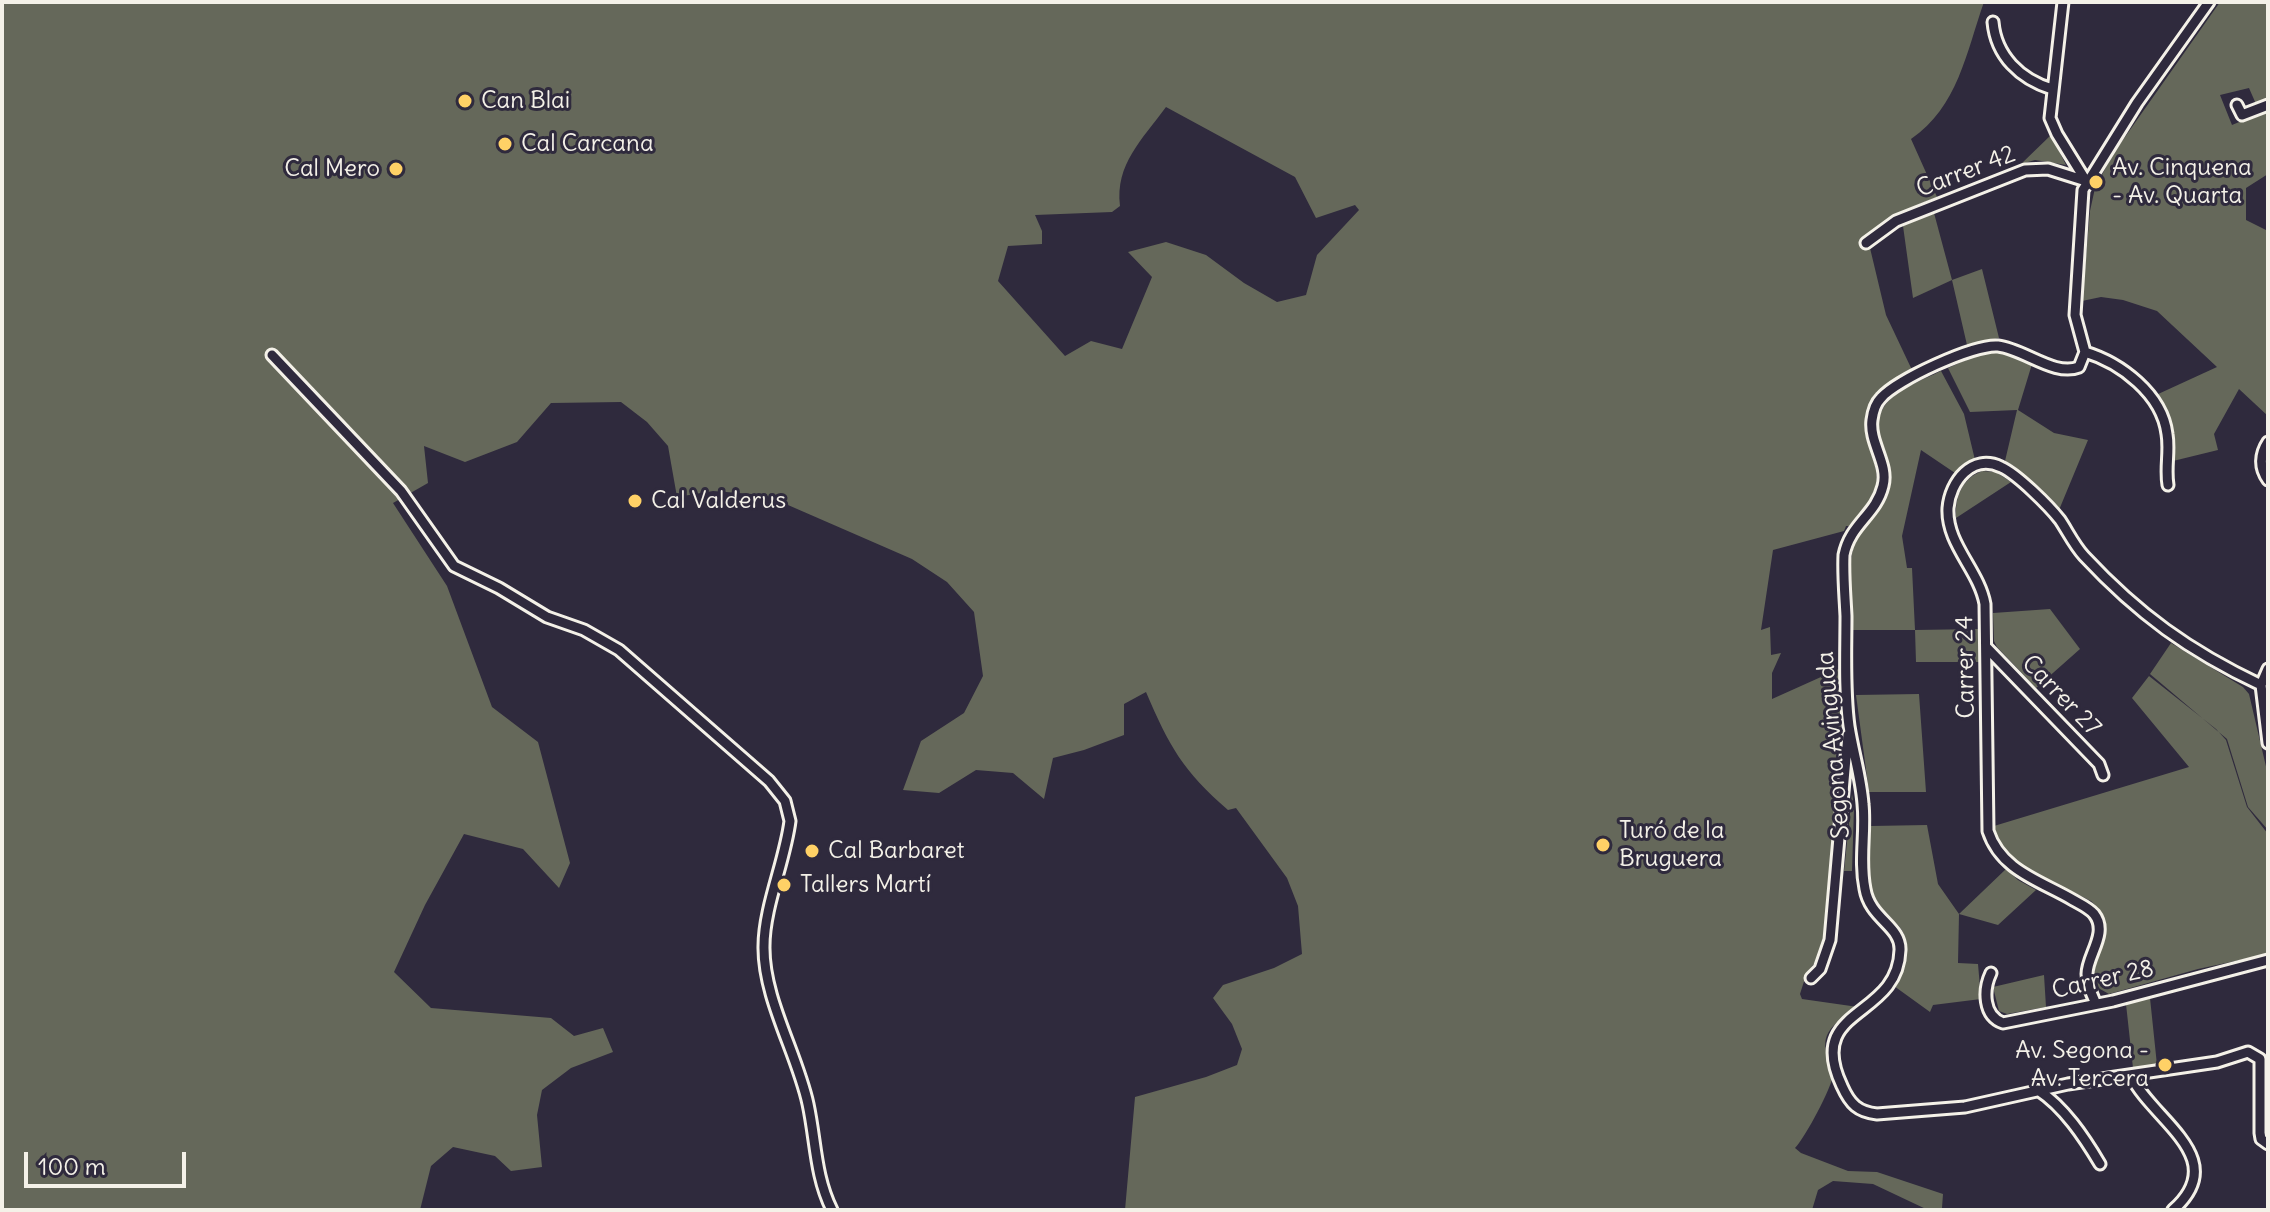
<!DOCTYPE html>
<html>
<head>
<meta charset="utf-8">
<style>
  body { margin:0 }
  #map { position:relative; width:2270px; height:1212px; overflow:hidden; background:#2f2a3d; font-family:Delius,sans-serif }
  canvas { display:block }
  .frame { position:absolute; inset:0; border:4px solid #f4f1e8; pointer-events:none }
  .scale { position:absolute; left:24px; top:1152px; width:162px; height:36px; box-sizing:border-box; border:4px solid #f4f1e8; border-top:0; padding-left:10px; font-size:24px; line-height:28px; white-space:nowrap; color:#f4f1e8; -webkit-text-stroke:6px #2f2a3d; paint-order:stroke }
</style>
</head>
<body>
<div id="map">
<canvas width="2270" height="1212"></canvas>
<div class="frame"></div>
<div class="scale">100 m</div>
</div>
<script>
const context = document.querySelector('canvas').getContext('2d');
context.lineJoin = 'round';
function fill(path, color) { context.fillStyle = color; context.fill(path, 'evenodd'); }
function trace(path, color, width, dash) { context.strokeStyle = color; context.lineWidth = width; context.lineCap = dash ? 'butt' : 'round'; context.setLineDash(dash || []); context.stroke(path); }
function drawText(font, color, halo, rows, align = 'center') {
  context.font = font + ' Delius,sans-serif'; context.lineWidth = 6; context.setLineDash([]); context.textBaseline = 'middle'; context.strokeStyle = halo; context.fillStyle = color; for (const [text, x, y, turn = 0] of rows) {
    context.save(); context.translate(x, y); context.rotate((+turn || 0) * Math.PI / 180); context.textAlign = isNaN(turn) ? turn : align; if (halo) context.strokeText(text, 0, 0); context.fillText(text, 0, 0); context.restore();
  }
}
const green = new Path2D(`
  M2,2H1984C1966,53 1958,107 1911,139L1937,197C1909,208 1882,219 1862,242L1870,248L1886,315L1912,370C1877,388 1857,406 1870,449C1874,462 1880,477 1875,491C1871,505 1858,516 1849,526H1846L1844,531L1773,550L1761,630L1770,627L1771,655L1781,653L1772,673V699L1841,668L1842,720L1836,756L1839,790L1827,934L1821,956L1807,972L1800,994L1802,999L1858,1007C1844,1017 1821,1029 1826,1050C1828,1058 1833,1066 1833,1075C1832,1087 1805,1138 1795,1148L1801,1153L1848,1171L1877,1172L1943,1194L1942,1208L1973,1210H1928L1873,1184L1833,1181L1818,1190L1812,1210H1125L1135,1097L1206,1077L1237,1065L1242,1049L1232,1024L1213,998L1223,985L1274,968L1302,954L1298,906L1287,878L1236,808L1228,810C1183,771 1169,746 1146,692L1124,704V735L1084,750L1053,758L1044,799L1013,773L976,770L939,793L903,790L921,741L964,713L983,676L974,612L947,582L912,559L765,495L713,491L677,497L668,446L647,422L621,402L551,403L517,442L465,462L424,446L428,483L393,503L447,586L492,707L538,742L570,863L559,888L523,849L464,834L425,905L394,972L431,1008L551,1018L574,1036L603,1028L613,1052L571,1068L542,1090L537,1115L542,1167L511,1171L495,1156L453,1147L431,1166L420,1210H2ZM1166,107L1295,177L1316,218L1355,205L1359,210L1317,255L1306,295L1277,302L1244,283L1206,255L1166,242L1128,252L1152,277L1122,349L1091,341L1065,356L998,281L1008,246L1042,244V231L1035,215L1112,212L1120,206C1115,164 1142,140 1166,107Z
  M2220,2H2268V99L2256,104L2249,88L2220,95L2232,125L2268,110V174L2246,188V220L2268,231V416L2239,389L2214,434L2218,450L2173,461L2171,428L2156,395L2217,367L2157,311L2123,300L2101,297L2082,301L2090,211L2095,188L2113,154Z
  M2051,135L2066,165L2035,160L2021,164Z
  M1934,213L1952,280L1982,269L1999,338L1967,345L1952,280L1913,298L1903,226Z
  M1995,352H2005L2032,364L2018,410L2054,433L2088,440L2059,510L2014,466L2005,461L2017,410L1970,412L1948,368L1975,356Z
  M1941,371L1964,414L1975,460L1965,464L1955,473L1921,450L1902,536L1907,568H1912L1915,630L1980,629V662H1916L1915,630H1853C1852,602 1845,563 1857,537C1865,520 1882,511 1888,491C1893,476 1888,463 1882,449C1865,400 1905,388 1941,371Z
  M1982,471L1996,472L2011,482L1956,518C1955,498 1961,479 1982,471Z
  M2050,609L2080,649L2036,688L1997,647L1994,641L1993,613Z
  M2171,643L2243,687L2249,694L2268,775V830L2248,807L2227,739L2150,674Z
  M2149,676L2216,729L2226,740L2247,807L2268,834V954L2198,969L2109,994L2100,989L2094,981C2093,949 2122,930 2091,901C2060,884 2001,868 1994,826L2189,767L2132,698Z
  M1919,694L1926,792H1869L1856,695Z
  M1852,794L1854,808L1852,871H1844Z
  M1927,825L1938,884L1959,914L1958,963L1978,964L1981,999L1933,1005L1930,1012L1894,986C1904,967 1915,941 1896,923C1887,914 1877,908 1873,894C1866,873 1869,848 1871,826Z
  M2006,869L2018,880L2036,890L1998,925L1959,914Z
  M2044,975L2046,1007L2007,1014L1999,1011L1993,987Z
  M2150,998L2157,1065L2133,1068L2126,1004Z`);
const minor = new Path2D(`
  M2063,2L2050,118L2057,134L2086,181
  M2209,2L2137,103L2083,190L2075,315L2085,352L2079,367C2055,377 2024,349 1998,346C1974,344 1896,380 1881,398C1875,404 1873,412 1872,420C1869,443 1889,464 1883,486C1876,515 1850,524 1844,555C1843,575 1845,595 1846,616C1846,652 1844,690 1849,726C1853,752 1861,777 1863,804C1866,832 1859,860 1865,889C1870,919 1901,926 1900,950C1898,1020 1804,1006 1842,1086C1850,1104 1858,1112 1877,1114L1965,1107L2068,1084L2217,1062L2248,1052L2260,1059V1133L2261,1139L2268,1144
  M1993,22C1996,56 2020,79 2052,89
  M2237,105L2242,115L2268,105
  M1866,243L1896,221L2025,170L2048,169L2086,181
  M2085,352C2121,363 2162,394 2167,434C2170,451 2165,468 2168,485
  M272,355L401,491L454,566L499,588L547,617L584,630L619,650L769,781L785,801L790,821C785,861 764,907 764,946C763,998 797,1053 808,1104C816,1141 815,1176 832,1210
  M2268,442C2260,454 2259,468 2268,480
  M1986,647L2099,764L2103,775
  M2268,669L2261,685L2268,743
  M1991,973C1983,990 1983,1016 2003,1023L2113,1001L2268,960
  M1811,978L1820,969L1830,940L1848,735
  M2096,1004C2092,995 2087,985 2087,974C2087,955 2109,933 2094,914C2089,908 2080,904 2073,900C2041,881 2001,871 1988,831L1985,604C1979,570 1946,544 1948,508C1950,482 1972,453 2001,467C2017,474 2049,506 2060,520C2068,532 2074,545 2084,556C2138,614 2189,651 2261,685
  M2131,1076C2153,1121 2232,1158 2173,1210
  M2038,1090C2064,1107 2084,1137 2100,1164`);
const markers = [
  [465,101,8,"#ffd166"],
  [505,144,8,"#ffd166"],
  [396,169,8,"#ffd166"],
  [2096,182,8,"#ffd166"],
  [635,501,8,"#ffd166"],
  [1603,845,8,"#ffd166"],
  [812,851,8,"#ffd166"],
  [784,885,8,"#ffd166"],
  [2165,1065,8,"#ffd166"]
];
const poiNames = [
  ["Can Blai",481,101],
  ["Cal Carcana",521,144],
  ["Av. Cinquena",2112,168],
  ["- Av. Quarta",2112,196],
  ["Cal Mero",380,169,"right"],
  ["Cal Valderus",651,501],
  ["Turó de la",1619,831],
  ["Bruguera",1619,859],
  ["Cal Barbaret",828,851],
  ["Tallers Martí",800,885],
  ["Av. Segona -",2149,1051,"right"],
  ["Av. Tercera",2149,1079,"right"]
];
const streetNames = [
  ["Carrer 42",1966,172,-21],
  ["Carrer 24",1966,667,-91],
  ["Carrer 27",2061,696,46],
  ["Segona Avinguda",1834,745,-95],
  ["Carrer 28",2103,980,-13]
];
fill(green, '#65685a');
trace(minor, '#f4f1e8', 15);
trace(minor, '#2f2a3d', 9);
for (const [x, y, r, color] of markers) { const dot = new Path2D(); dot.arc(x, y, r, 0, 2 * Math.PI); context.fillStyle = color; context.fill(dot); trace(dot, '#2f2a3d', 3); }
drawText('24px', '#f4f1e8', '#2f2a3d', poiNames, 'left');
drawText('24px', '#f4f1e8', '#2f2a3d', streetNames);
</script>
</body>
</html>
